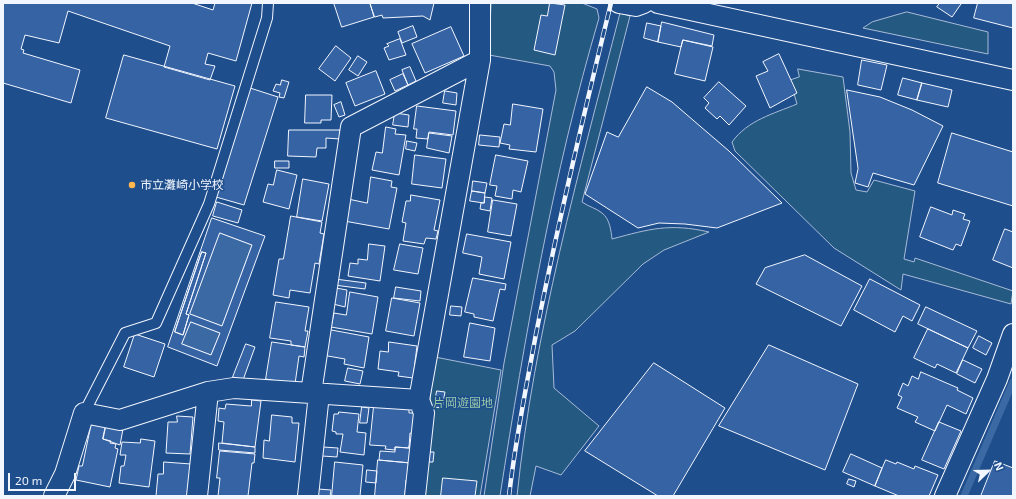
<!DOCTYPE html>
<html>
<head>
<meta charset="utf-8">
<style>
  body { margin:0 }
  #map { position:relative; width:1016px; height:499px; overflow:hidden; background:#1f4e8c; font-family:"Exo 2",sans-serif }
  canvas { display:block }
  .frame { position:absolute; inset:0; border:4px solid #f2f6ff; pointer-events:none }
  .north { position:absolute; left:968px; top:451px; width:40px; height:40px; -webkit-text-stroke:3px #1f4e8c; paint-order:stroke; rotate:67deg; font-size:11px; font-weight:700; line-height:16px; text-align:center; color:#f2f6ff }
  .north::after { content:''; display:block; margin:auto; width:14px; height:18px; background:#f2f6ff; clip-path:polygon(50% 0,100% 100%,50% 72%,0 100%) }
  .scale { position:absolute; left:8px; top:473px; width:68px; height:18px; box-sizing:border-box; border:2px solid #f2f6ff; border-top:0; padding-left:5px; font-size:12px; line-height:14px; white-space:nowrap; color:#f2f6ff; -webkit-text-stroke:3px #1f4e8c; paint-order:stroke }
</style>
</head>
<body>
<div id="map">
<canvas width="1016" height="499"></canvas>
<div class="frame"></div>
<div class="north">N</div>
<div class="scale">20 m</div>
</div>
<script>
const context = document.querySelector('canvas').getContext('2d');
context.lineJoin = 'round';
function fill(path, color) { context.fillStyle = color; context.fill(path, 'evenodd'); }
function trace(path, color, width, dash) { context.strokeStyle = color; context.lineWidth = width; context.lineCap = dash ? 'butt' : 'round'; context.setLineDash(dash || []); context.stroke(path); }
function drawText(font, color, halo, rows, align = 'center') {
  context.font = font + ' "Exo 2","Noto Sans JP",sans-serif'; context.lineWidth = 3; context.setLineDash([]); context.textBaseline = 'middle'; context.strokeStyle = halo; context.fillStyle = color; for (const [text, x, y, turn = 0] of rows) {
    context.save(); context.translate(x, y); context.rotate((+turn || 0) * Math.PI / 180); context.textAlign = isNaN(turn) ? turn : align; if (halo) context.strokeText(text, 0, 0); context.fillText(text, 0, 0); context.restore();
  }
}
const green = new Path2D(`
  M492,3H582L597,9L599,18C553,174 525,335 500,496H484L504,363L556,90L554,72L550,66L489,55L491,4Z
  M907,12L988,32V54L863,28L872,22Z
  M620,13L630,16L582,202C589,207 596,208 602,213C610,219 611,231 612,239C649,229 670,223 709,232L664,250L643,264L575,331L552,345L554,388L599,426L561,475L536,466L530,496H517C534,332 579,172 620,13Z
  M798,69L843,77L850,132L851,173L856,190L867,192L874,180L915,191L904,259L914,262L915,258L1013,291L1011,304L903,274L901,290L834,248L735,151L732,142C748,120 773,114 797,104L790,80L799,77Z
  M435,357L501,370L480,496H420Z`);
const water = new Path2D(`
  M220,233L252,245L222,326L190,314Z
  M191,322L220,333L211,355L182,344Z`);
const stream = new Path2D(`
  M964,496L1013,382`);
const building = new Path2D(`
  M3,3H192L213,10L215,3H252L236,61L208,53L205,64L215,66L210,80L164,67L170,46L68,11L59,43L25,35L21,49L24,50L23,53L80,70L71,103L3,83Z
  M334,3H370L374,17L342,27Z
  M370,3H434L430,20L423,16L383,18L382,15L375,17Z
  M550,3L565,5L555,55L534,50L541,15L547,16Z
  M940,3H959L961,4L952,17L937,7Z
  M978,3H1013V28L974,18Z
  M662,22L714,35L712,46L683,40L681,47L658,42Z
  M647,23L661,26L658,42L644,38Z
  M413,26L417,37L402,43L398,32Z
  M451,27L464,56L425,73L412,44Z
  M400,39L406,55L389,60L384,48L389,46L387,44Z
  M683,40L713,47L705,81L675,74Z
  M336,46L351,58L335,81L319,69Z
  M779,54L797,93L770,108L756,76L768,71L763,62Z
  M124,55L235,86L217,149L106,118Z
  M358,56L367,62L358,76L349,70Z
  M862,60L887,65L881,90L858,85Z
  M410,67L416,81L408,85L402,70Z
  M376,71L385,94L355,106L346,83Z
  M403,74L408,85L395,91L390,80Z
  M903,78L922,83L917,100L898,95Z
  M282,80L289,82L284,98L279,97L280,93L273,91L276,84L280,85Z
  M719,82L746,106L729,125L720,116L717,119L705,108L709,103L704,98Z
  M922,83L952,90L948,107L917,100Z
  M647,87L672,102L729,151L782,203L717,228L685,224L659,223L638,228L585,194L607,132L618,137Z
  M250,88L278,97L244,205L216,197Z
  M847,90L880,97L912,110L943,126L914,185L873,173L868,187L855,183L858,169Z
  M445,91L457,93L456,105L443,103Z
  M306,95H332L331,120H321V123H305Z
  M341,102L345,115L339,117L334,105Z
  M513,104L543,109L536,152L509,149L510,145L500,143L504,124L510,125Z
  M417,106L456,111L453,135L429,132L428,139L416,138L417,129H414Z
  M395,113L409,115L408,127L393,125Z
  M386,127L396,129L395,134L406,135L399,175L372,170L376,152L382,153Z
  M289,130H340V139L326,138V148H317L316,157L288,156Z
  M429,133L452,136L449,153L427,148Z
  M952,133L1013,152V206L938,183Z
  M480,135L500,137L499,147L479,145Z
  M407,141L417,143L415,151L406,149Z
  M415,155L446,159L442,188L412,184Z
  M496,155L528,161L521,192L513,190L512,199L495,196L497,186L490,185Z
  M275,161H289V168H275Z
  M277,170L297,175L289,209L263,202L268,184L273,185Z
  M371,177L392,181L391,187L397,188L389,229L344,221L348,199L367,203Z
  M303,179L329,184L322,221L297,217Z
  M473,181L487,183L485,193L472,191Z
  M472,191L485,193L484,203L470,201Z
  M411,195L440,200L434,230L438,231L436,239L426,238L424,244L403,241L406,223L402,222L406,201H410Z
  M485,197L492,198L490,211L480,209L481,203H484Z
  M493,200L517,204L511,236L488,232Z
  M217,202L242,210L238,223L213,216Z
  M931,207L952,215L953,210L965,214L963,219L970,221L961,246L956,244L953,250L920,237Z
  M291,216L322,222L320,233L324,234L319,264L315,263L310,293L290,290L289,298L273,295L279,259H283Z
  M212,218L265,236L217,366L168,347ZM220,233L252,245L222,326L190,314ZM202,252L206,253L186,314L189,315L183,335L175,332ZM191,322L220,333L211,355L182,344Z
  M1005,229L1013,232V268L993,260Z
  M467,234L511,242L504,279L479,274L482,257L463,253Z
  M369,244L385,246L380,281L348,276L350,263L358,264V259L367,260Z
  M400,244L423,248L418,274L394,270Z
  M202,252L206,253L186,314L189,315L183,335L175,332Z
  M805,255L862,286L841,326L756,284L765,268Z
  M473,278L506,284L505,290L500,289L493,321L474,317V314L465,312Z
  M335,279L366,283L365,289L334,285Z
  M870,279L920,305L912,321L903,316L895,332L854,310Z
  M396,287L421,291L420,301L394,298Z
  M336,288L347,290L345,307L333,304Z
  M350,292L378,297L372,334L331,327L334,313L346,315Z
  M392,298L420,303L414,336L386,331Z
  M276,302L309,307L305,331H308L305,347L291,345V341L270,338Z
  M451,306L462,307L461,316L450,315Z
  M926,307L977,331L968,348L918,324Z
  M470,323L495,328L490,361L464,357Z
  M326,329L369,337L364,368L344,364L345,359L322,355Z
  M928,329L968,348L956,373L937,364L935,368L914,358Z
  M135,334L165,344L154,377L124,367Z
  M979,336L992,343L986,355L973,348Z
  M272,342L305,347L304,357L299,356L295,384L266,379Z
  M389,342L417,346L413,378L398,376L399,372L378,369L380,351L388,352Z
  M246,344L255,347L243,380L233,377Z
  M769,345L858,384L825,470L719,426Z
  M963,360L982,369L975,383L957,374Z
  M654,363L725,408L673,496H658L585,451Z
  M348,368L363,371L360,384L345,381Z
  M921,372L958,388L957,390L973,398L966,414L947,405L935,431L915,422L918,417L897,408L902,397L898,395L903,383L908,386L912,376L918,379Z
  M437,391L445,392L442,408L434,407Z
  M252,400L261,401L255,447L222,443L224,422L218,421L219,408L225,409L226,404L251,406Z
  M374,406L409,409V413H416L415,434L410,433L409,448L395,447V450L385,449L386,446L370,445Z
  M362,407L369,408L367,423H360Z
  M339,412L359,414L357,432L366,433L364,455L340,452L343,434H336V432L332,431L334,414H338Z
  M272,415L292,417V423H299L295,462L263,458L264,440L269,441Z
  M177,416L193,417L190,454L166,453L168,422H177Z
  M92,422L106,425L103,439L111,441L110,443L116,444L115,448L118,449L110,487L76,480L79,466H82Z
  M939,422L961,431L944,469L922,460Z
  M106,425L123,429L120,445L103,439Z
  M141,439L155,441L149,487L119,483L121,466H124L126,455H120L122,442L140,443Z
  M219,443L255,447V453L219,450Z
  M412,445L410,463L379,460L380,451L395,452V447L409,448V446Z
  M323,447L338,448L337,457L322,456Z
  M220,451L255,454L254,463H252L248,496H218L220,478H217Z
  M428,452H434L433,462H428Z
  M851,454L882,468L875,486L843,472Z
  M378,460L411,463L410,480H406L405,496H375Z
  M886,460L896,464L897,462L914,469L915,466L938,475L929,496H899L875,486Z
  M995,461L1013,468V496H981Z
  M164,462L191,464L188,496H156L158,474H163Z
  M335,462L363,465L360,496H332Z
  M367,470L377,471L376,483L366,482Z
  M443,478L477,481L475,496H441Z
  M849,479L856,481L854,487L847,484Z
  M318,489L331,490L330,496H318Z`);
const service = new Path2D(`
  M84,413L125,333L156,323L209,204L267,18L268,3`);
const minor = new Path2D(`
  M619,3L636,6L644,3
  M658,3L1013,80
  M311,393L351,127L480,60
  M54,496L65,474L84,413L120,420L208,392L234,388L419,400L480,60V3
  M197,496L208,392
  M308,496L319,394
  M415,496L424,413L419,400
  M945,496L997,379L1013,334`);
const rail = new Path2D(`
  M509,496C515,442 526,388 536,334C558,223 584,113 611,3`);
const markers = [
  [132,185,4,"#ffb74d"]
];
const poiNames = [
  ["市立灘崎小学校",140,185]
];
const parkNames = [
  ["片岡遊園地",463,403]
];
fill(green, '#245a82');
trace(green, '#a8bbd7', 1);
fill(water, '#3b69a3');
trace(water, '#a8bbd7', 1);
trace(stream, '#3b69a3', 7);
fill(building, '#3563a3');
trace(building, '#f2f6ff', 1);
trace(service, '#f2f6ff', 12);
trace(minor, '#f2f6ff', 22);
trace(service, '#1f4e8c', 10);
trace(minor, '#1f4e8c', 20);
trace(rail, '#f2f6ff', 4.5);
trace(rail, '#1f4e8c', 3, [9]);
for (const [x, y, r, color] of markers) { const dot = new Path2D(); dot.arc(x, y, r, 0, 2 * Math.PI); context.fillStyle = color; context.fill(dot); trace(dot, '#1f4e8c', 1.5); }
drawText('12px', '#f2f6ff', '#1f4e8c', poiNames, 'left');
drawText('12px', '#97c8a6', '#1f4e8c', parkNames);
</script>
</body>
</html>
